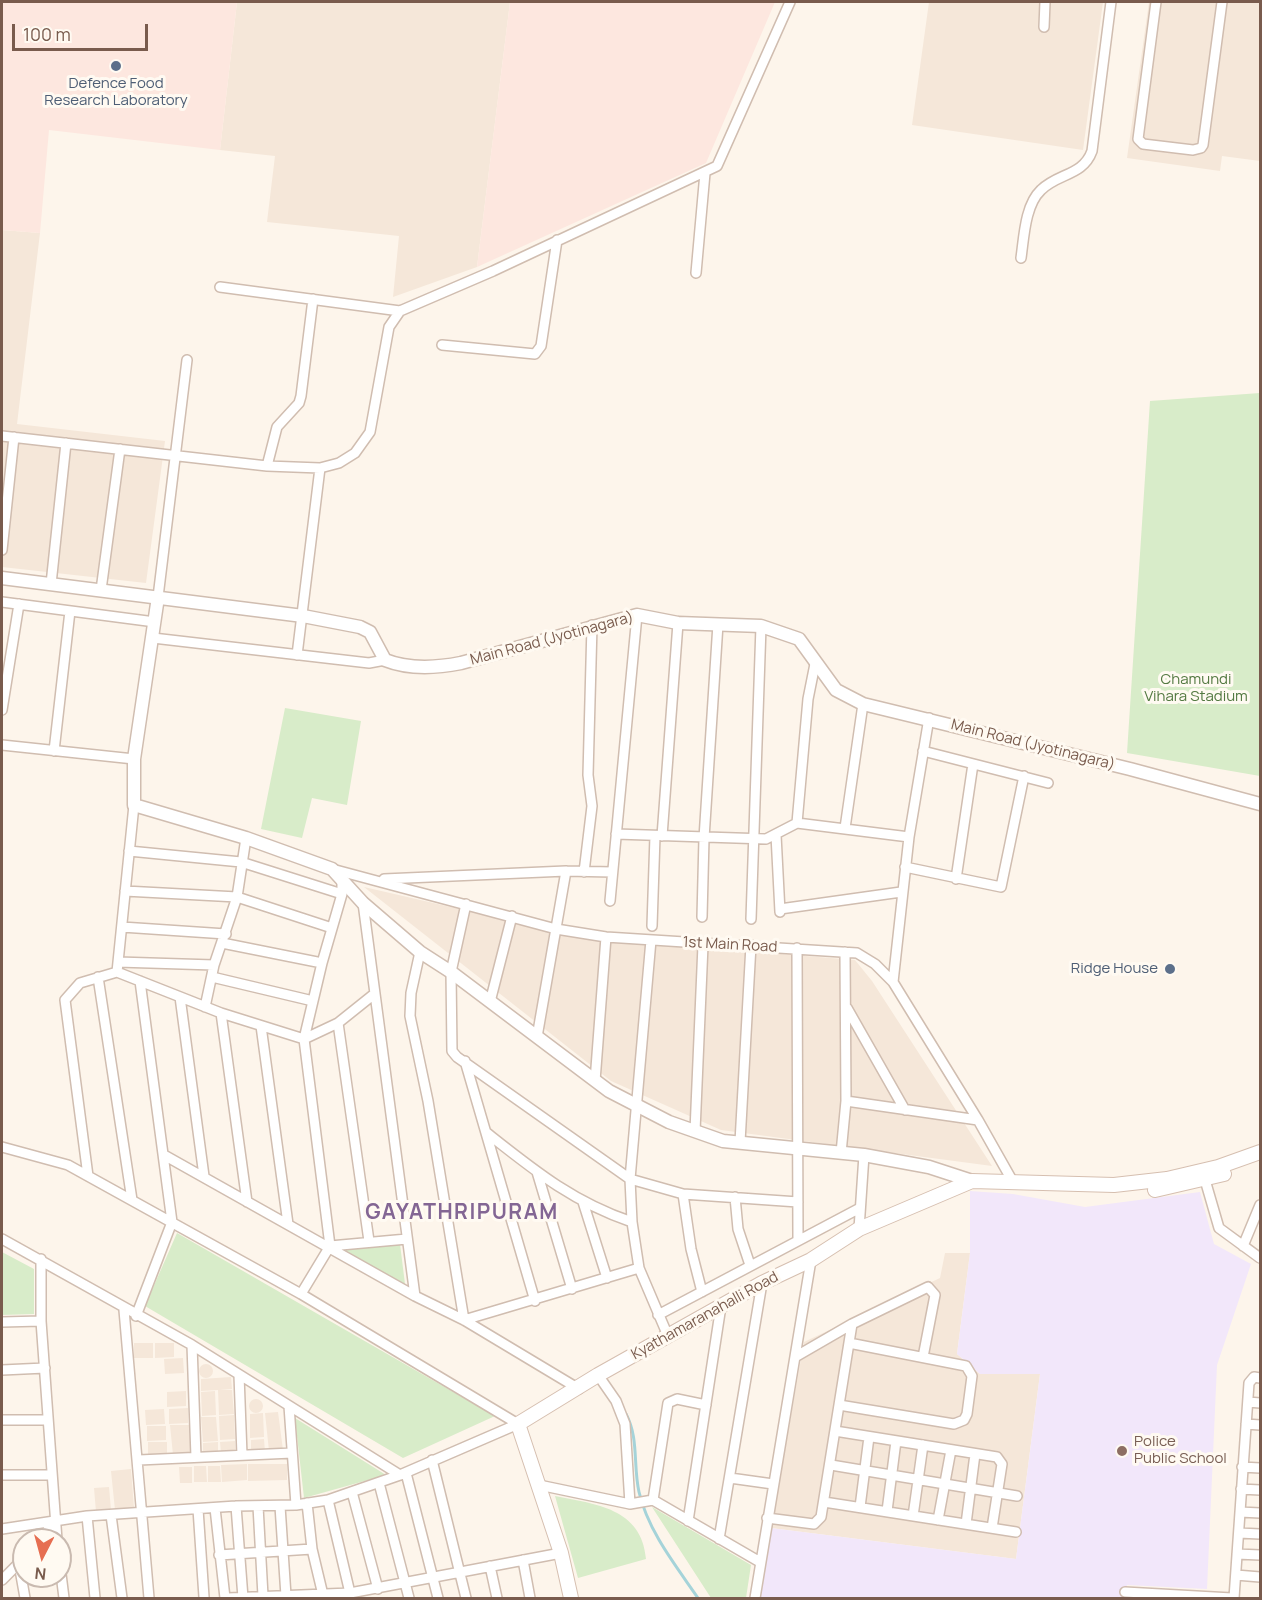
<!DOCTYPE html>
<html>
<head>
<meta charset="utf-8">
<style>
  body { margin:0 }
  #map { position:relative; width:1262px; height:1600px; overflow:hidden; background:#fdf5eb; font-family:Manrope,sans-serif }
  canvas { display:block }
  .frame { position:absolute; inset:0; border:3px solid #795b4d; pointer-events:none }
  .north { position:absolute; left:12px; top:1528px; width:60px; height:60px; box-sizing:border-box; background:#fffaf2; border:2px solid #c9bab0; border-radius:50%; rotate:186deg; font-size:16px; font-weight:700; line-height:24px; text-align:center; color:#795b4d }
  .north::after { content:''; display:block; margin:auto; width:21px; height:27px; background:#e66e51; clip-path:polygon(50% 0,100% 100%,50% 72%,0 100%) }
  .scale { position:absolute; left:12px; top:24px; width:136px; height:27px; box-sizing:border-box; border:3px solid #795b4d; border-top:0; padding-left:8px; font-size:18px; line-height:21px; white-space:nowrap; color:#795b4d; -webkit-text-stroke:4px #fffaf2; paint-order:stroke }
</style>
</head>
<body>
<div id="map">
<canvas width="1262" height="1600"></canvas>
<div class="frame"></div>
<div class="north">N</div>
<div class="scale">100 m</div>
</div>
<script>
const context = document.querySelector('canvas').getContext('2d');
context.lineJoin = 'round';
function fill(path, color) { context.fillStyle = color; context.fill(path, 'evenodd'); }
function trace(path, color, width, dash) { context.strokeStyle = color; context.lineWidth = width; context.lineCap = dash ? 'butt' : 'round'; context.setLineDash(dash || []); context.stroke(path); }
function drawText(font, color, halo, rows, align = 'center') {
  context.font = font + ' Manrope,sans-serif'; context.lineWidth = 6; context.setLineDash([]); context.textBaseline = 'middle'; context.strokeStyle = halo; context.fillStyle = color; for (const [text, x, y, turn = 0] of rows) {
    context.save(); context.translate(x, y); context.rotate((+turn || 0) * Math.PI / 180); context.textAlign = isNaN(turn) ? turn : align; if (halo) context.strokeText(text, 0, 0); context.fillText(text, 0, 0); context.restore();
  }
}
const residential = new Path2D(`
  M237,2H510L477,267L393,297L399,236L267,222L275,156L220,150Z
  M929,2H1103L1083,150L912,125Z
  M1149,2H1260V161L1222,156L1220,171L1127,158Z
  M2,230L40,233L17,424L165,441L146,583L2,567Z
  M364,887L585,938L855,960L872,981L992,1166L721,1130L611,1081Z
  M945,1253H970L957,1354L980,1374H1040L1016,1559L771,1528L804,1342L940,1278Z
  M134,1343H153V1358H134Z
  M155,1343H174V1357L155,1358Z
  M183,1358L184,1373L165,1374L164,1359Z
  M199 1371a7 7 0 1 1 14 0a7 7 0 1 1-14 0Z
  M231,1377L232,1389L220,1390H232L234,1414L219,1415L218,1390L201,1391V1379Z
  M186,1391V1406L167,1407V1392Z
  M215,1391L216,1415L202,1416L201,1392Z
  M249 1406a7 7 0 1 1 14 0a7 7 0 1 1-14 0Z
  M188,1408V1423L169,1424V1409Z
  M164,1409L165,1424L146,1425L145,1410Z
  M278,1412L283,1450L269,1451L265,1413Z
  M263,1413L264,1437L250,1438V1414Z
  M234,1415L235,1439L220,1440L219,1416Z
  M201,1417H216L218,1441L203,1442Z
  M170,1425H189L192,1455H173Z
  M147,1426H166V1440L147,1441Z
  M264,1439L265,1452H251V1440Z
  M235,1441L236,1453H221L220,1442Z
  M148,1442H167V1456L148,1457Z
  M218,1442V1454L203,1455V1443Z
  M247,1464V1480L222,1482L221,1465Z
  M248,1464H287V1480L248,1481Z
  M194,1466H206L207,1482H194Z
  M208,1466H220L221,1482H208Z
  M179,1467H192V1483H180Z
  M131,1469L134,1508L115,1510L111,1471Z
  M109,1487L111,1510L96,1512L94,1488Z`);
const commercial = new Path2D(`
  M2,2H237L220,150L49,130L40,233L2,230Z
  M510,2H775L706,163L477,267Z`);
const education = new Path2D(`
  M970,1191L1013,1194L1085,1207L1200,1192L1214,1244L1251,1264L1217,1365L1207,1589L1127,1585L1126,1598H760L771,1528L1016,1559L1040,1374H980L957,1354L970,1253Z`);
const green = new Path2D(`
  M1260,393V776L1127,753L1150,401Z
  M285,708L361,721L347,805L312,798L302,838L261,829Z
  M177,1233L495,1416L403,1458L145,1306Z
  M400,1244L405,1284L338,1247Z
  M2,1252L34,1269V1314L2,1315Z
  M295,1418L386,1475L304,1498Z
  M555,1496C595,1504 642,1508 646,1559L578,1578Z
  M652,1507L751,1565L746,1598H711Z`);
const stream = new Path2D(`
  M626,1414C639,1438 633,1466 639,1492C648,1531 676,1566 698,1598`);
const minor = new Path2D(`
  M1156,2L1138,139L1143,144L1193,150L1201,148L1203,145L1222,2
  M1044,27L1045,2
  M1021,258C1024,237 1025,205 1041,190C1058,173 1083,176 1092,151L1111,2
  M696,273L705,173
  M220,287L400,311
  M442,345L535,354L541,346L557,240
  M2,436L267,466L320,468L339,463L355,453L370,432L389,327L400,311L493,271L717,166L790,2
  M267,466L277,427L299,403L301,396L313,299
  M2,550L14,437
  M51,584L66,443
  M101,590L120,449
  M158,597L187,360
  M2,602L155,622
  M153,638L369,663L385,660
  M297,655L320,468
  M2,710L19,604
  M2,745L134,759
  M54,751L70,611
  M923,751L1048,783
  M797,823L808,699L815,664
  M845,828L863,704
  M616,834L766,839L797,823L909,837
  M776,835L780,912
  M662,836L678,623
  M129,851L241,862L342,894
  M905,867L1001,887L1024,776
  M332,869L556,929L606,937L857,953L875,964L893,982L978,1120L1013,1182
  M584,872L592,806L588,775L592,625
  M384,879L566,871L612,872
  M956,879L973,764
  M125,891L237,897L332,928
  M610,901L637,615
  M363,903L415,1296
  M466,904L451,972L452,1051L457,1057L630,1179L683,1194L798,1202
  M780,909L901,892
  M702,917L704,838L718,624
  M751,919L761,626
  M652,926L655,836
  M122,927L226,934
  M651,940L630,1179L632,1222L639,1268L668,1336
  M222,943L322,963
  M797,948L798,1239
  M420,952L411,993L410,1016L428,1101L464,1320L639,1268
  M118,962L214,965
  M117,972L134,805
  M98,977L132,1200
  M212,977L313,1001
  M893,982L909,837L929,718
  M180,997L204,1176
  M490,1002L512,916
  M205,1007L214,965L237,897L246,838
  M847,1008L905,1110
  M221,1013L247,1202
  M338,1023L369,1241
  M261,1026L288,1224
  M537,1037L566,871
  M465,1061L535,1301
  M595,1081L606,937
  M846,1101L978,1120
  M695,1131L703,945
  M487,1133C535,1171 573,1202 632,1222
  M740,1142L751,945
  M2,1147L68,1165L301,1294L518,1424
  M841,1153L846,1101L845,952
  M164,1155L415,1296L464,1320L579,1389
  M537,1172L572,1289
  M1203,1173L1219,1228L1260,1258
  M88,1176L65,1000L80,983L117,972L221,1013L304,1039L338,1023L373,995
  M683,1194L691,1249L702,1292
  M735,1197L738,1229L750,1265
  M583,1202L607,1278
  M859,1229L864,1155
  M2,1239L192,1345L400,1475
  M330,1246L407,1239
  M1243,1246L1260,1205
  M41,1259V1321L57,1540
  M301,1294L330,1246L304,1039L322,963L342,894V881
  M124,1310L149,1598
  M658,1315L860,1208
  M136,1316L172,1222L140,981
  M2,1322L41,1321
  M192,1345L196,1457
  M795,1357L852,1324L928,1287L935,1295L923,1357
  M2,1370L45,1368
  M239,1375L242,1455
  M598,1375L616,1401L625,1424L630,1504
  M1248,1402L1260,1403
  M839,1405L954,1424L964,1420L967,1414L972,1376L966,1366L849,1343
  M289,1406L296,1505
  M2,1420H48
  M1246,1424L1260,1425
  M835,1431L997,1457L1002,1464L992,1528
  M139,1460L292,1453
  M432,1460L466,1598
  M831,1465L1017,1496
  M1242,1467L1260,1468
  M406,1473L438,1598
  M2,1475H51
  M730,1478L773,1484
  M379,1483L409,1598
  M539,1485L630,1504L653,1500L760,1562
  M1241,1489L1260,1490
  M352,1492L378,1589
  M328,1500L350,1593
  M653,1500L668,1403L677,1399L706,1405
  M824,1502L1016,1532
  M307,1503L312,1549L323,1595
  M236,1506L243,1598
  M258,1506L263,1596
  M280,1506L286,1596
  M860,1507L869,1437
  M215,1508L225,1598
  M198,1509L204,1597
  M887,1511L896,1441
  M1240,1512L1260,1513
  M111,1515L122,1598
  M87,1516L95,1598
  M913,1516L923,1445
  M767,1518L814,1524L821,1517L852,1324
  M938,1520L951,1450
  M688,1521L721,1306
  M966,1524L975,1454
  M2,1529L87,1516L236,1506L296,1505L328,1500L400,1475L518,1424
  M1239,1533L1260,1534
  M719,1539L762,1283
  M39,1540L55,1522
  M1237,1554L1260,1555
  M219,1555L312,1549
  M523,1560L530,1598
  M19,1564L25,1598
  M60,1566L64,1598
  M490,1566L497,1598
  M1236,1575L1260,1577
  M2,1580L24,1558
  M1125,1592L1232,1598
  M228,1598L350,1593L561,1553
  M755,1598L811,1260
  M1234,1598L1249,1383L1254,1377L1260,1378`);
const tertiary = new Path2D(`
  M2,578L303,616L360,627L370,632L385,660C410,670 436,668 461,663L637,615L678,623L761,626L799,639L836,690L863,704L1130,769L1260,804
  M158,597L134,759V805L246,838L332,869L363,903L420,952L451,972L609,1091L669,1122L723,1141L864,1155L929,1167L972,1181`);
const secondary = new Path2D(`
  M1155,1190L1224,1174
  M571,1598L561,1553L518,1424L598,1375L762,1283L811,1260L859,1229L972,1181L1114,1185L1167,1179L1218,1167L1260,1152`);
const markers = [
  [116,66,6,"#5c6f8a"],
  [1170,969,6,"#5c6f8a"],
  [1122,1451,6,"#8d6e63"]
];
const serviceNames = [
  ["Defence Food",116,84],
  ["Research Laboratory",116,101],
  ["Ridge House",1158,969,"right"]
];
const streetNames = [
  ["Main Road (Jyotinagara)",552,639,-15],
  ["Main Road (Jyotinagara)",1033,745,14],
  ["1st Main Road",730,945,3],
  ["Kyathamaranahalli Road",705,1316,-29]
];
const parkNames = [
  ["Chamundi",1196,680],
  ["Vihara Stadium",1196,697]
];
const educationNames = [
  ["Police",1134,1442],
  ["Public School",1134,1459]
];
const districtNames = [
  ["GAYATHRIPURAM",462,1213]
];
fill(residential, '#f5e7d9');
fill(commercial, '#fde7df');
fill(education, '#f2e7fa');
fill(green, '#d8ecc9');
trace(stream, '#a5d3d9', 3);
trace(minor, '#d0bdb0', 12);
trace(tertiary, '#d0bdb0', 15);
trace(secondary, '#d6bfb0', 16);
trace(minor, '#fff', 9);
trace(tertiary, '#fff', 12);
trace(secondary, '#fff', 14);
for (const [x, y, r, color] of markers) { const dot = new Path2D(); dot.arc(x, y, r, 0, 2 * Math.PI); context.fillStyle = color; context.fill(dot); trace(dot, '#fffaf2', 2); }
drawText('15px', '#4e5e75', '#fffaf2', serviceNames);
drawText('15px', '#795b4d', '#fffaf2', streetNames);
drawText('15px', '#537941', '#fffaf2', parkNames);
drawText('15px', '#785e54', '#fffaf2', educationNames, 'left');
context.letterSpacing = '1.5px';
drawText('bold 21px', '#836694', '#fffaf2', districtNames);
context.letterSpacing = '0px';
</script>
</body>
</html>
